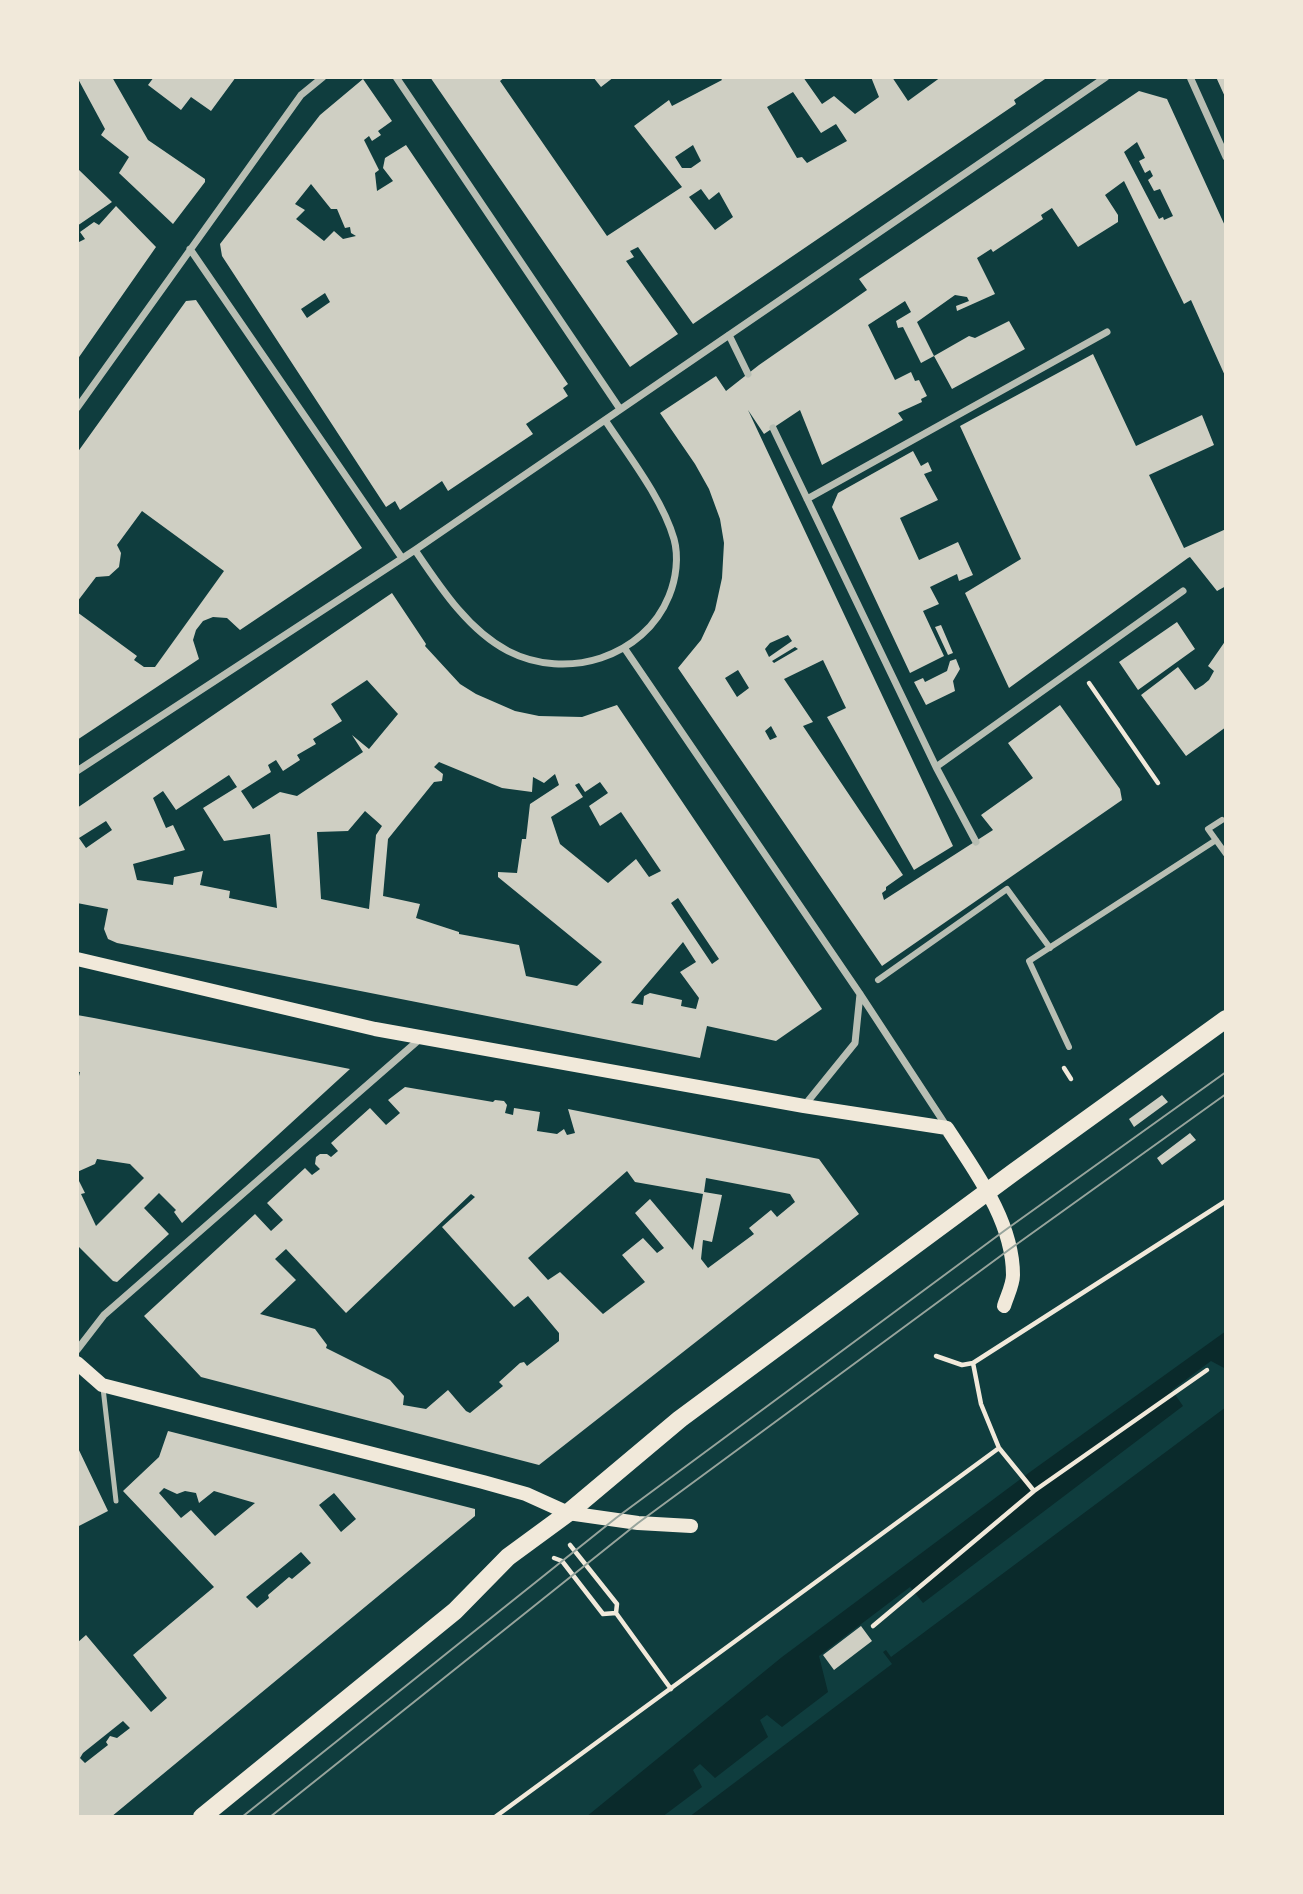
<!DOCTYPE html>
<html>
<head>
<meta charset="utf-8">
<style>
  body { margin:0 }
  #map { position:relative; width:1303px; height:1894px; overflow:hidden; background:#0f3d3e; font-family:"IBM Plex Sans",sans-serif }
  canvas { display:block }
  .frame { position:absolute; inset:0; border:79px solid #f1e9da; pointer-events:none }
</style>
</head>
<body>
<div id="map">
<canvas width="1303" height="1894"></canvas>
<div class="frame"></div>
</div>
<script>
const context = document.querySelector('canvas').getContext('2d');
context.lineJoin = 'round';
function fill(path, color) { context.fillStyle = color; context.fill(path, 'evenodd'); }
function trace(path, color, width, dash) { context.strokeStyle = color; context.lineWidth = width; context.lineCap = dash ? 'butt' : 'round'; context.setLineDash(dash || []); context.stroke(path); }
const water = new Path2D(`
  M1226,1331V1817H586L782,1657L1030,1472Z`);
const pier = new Path2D(`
  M1211,1361L1226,1369V1407L891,1657L886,1650L883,1652L892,1664L689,1817H662L702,1787L693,1770L700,1764L715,1778L768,1737L760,1720L767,1715L782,1727L828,1692L819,1656L910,1587L923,1603L1183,1406L1172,1390Z`);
const building = new Path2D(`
  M77,77H112L148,140L205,179V182L173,224L119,173L129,157L101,135L105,129Z
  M154,77H236L211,111L191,97L181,110L148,85Z
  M430,77H505L500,81L607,236L682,187L634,126L669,100L672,106L722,80L720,77H803L822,104L834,96L855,114L879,97L871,77H892L908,101L941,77H1048L1014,100L1016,104L693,324L638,247L630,251L634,257L626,261L678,334L630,367ZM793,92L821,133L836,124L847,141L807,163L802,157L797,158L767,107ZM693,145L701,161L691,168H682L675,157ZM701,189L709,200L719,192L733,217L715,230L689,197Z
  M593,77H614L601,87Z
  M1216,77H1226V99Z
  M363,79L392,121L378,131L381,135L372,141L369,136L364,140L379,170L375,173L377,191L393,181L383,168L385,158L406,145L568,384L563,388L568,396L526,424L533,434L448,491L442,481L400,510L395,501L386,507L222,256L220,244L320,115ZM311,184L331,209H337L345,228L350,227L351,233L356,236L343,239L334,231L324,241L296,219L305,210L295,204ZM325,293L330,302L307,318L301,309Z
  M1139,91L1167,99L1226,228V378L1191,300L1184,304L1124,181L1105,195L1118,215V222L1078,247L1052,208L1041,215L1043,219L993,252L991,249L977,258L995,294L957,311L956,306L969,301L967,297L955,295L917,322L934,356L921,363L903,327L898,328L896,321L911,312L905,301L868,325L895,380L911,372L915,381L919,380L927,396L921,399L922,402L898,413L903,420L822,465L800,410L764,434L748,410L953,846L914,870L827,717L846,708L823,660L784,679L813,722L803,726L903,875L886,887V890L882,893L884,900L993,830L981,815L1033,778L1008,743L1060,705L1120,789L1122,800L882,966L678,668L701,640L715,610L722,578L724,543L720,519L709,489L695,464L660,413L716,376L726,391L759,365L867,290L859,279ZM1137,142L1145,158L1139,161L1145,173L1150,170L1153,176L1148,180L1154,191L1160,189L1173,216L1164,220L1163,217L1159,219L1124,152ZM788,635L792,641L769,657L765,649L770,643ZM795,647L798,649L774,663L772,661ZM738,670L749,688L737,697L725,678ZM771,726L777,737L770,740L765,731Z
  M77,168L112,202L77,226Z
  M116,206L156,247L77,360V243L85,239L80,232L94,222L99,225Z
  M196,300L362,548L240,630L227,618L213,617L203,621L196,630L193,640L199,659L77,740V612L137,656L134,660L144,667H155L224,571L142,511L117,545L121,553L119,567L109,576L96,577L77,602V453L186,301Z
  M1009,321L1025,349L952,389L934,356L969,336L975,338Z
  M1093,354L1136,446L1202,415L1214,445L1149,475L1184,548L1226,529V586L1217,591L1190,557L1188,558L1009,688L965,593L1021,559L960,426Z
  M913,451L921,466L928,462L932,471L924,474L938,500L900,518L919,560L958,542L973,575L959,581L957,574L930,587L939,604L923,611L944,656L910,673L832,507L838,493Z
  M392,593L426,644L425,646L460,684L476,694L515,711L539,716L582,717L617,705L822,1009L776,1041L707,1026L700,1058L117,943L108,939L104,929L108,909L77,903V808ZM367,680L398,714L369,749L352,735L363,752L297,796L280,792L253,809L241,791L271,772L268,765L276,760L283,771L300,760L297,755L316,744L313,739L342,721L331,704ZM439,762L502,788L532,792L533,777L544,783L555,774L559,785L530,804L526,839H522L517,873L498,872V877L602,962L577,986L526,976L519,945L459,934V932L416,918L420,904L383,896L388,839L434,782L442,781L443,774L434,767ZM229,775L237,787L203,808L224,841L270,834L277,908L229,898L230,891L200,885L203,871L174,877L173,885L137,880L133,864L185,850L173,825L166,828L153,798L163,791L176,810ZM600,782L608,793L589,806L600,826L621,812L661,871L649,877L636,859L608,883L560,844L551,817L583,797L575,785L579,783L585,792ZM365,811L382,826L376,835L369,909L321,899L317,832L348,831ZM106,821L112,830L86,848L79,838ZM678,898L719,959L712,964L671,903ZM683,942L696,962L680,972L699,998L696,1009L681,1006L682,1000L650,993L644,996L643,1005L631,1003Z
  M1177,622L1195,649L1138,690L1119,662Z
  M941,625L953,653L948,655L935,627Z
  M1226,640V727L1186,756L1141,695L1178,667L1195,690L1203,685L1209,680L1214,671L1208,666Z
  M956,659L960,669L953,681L955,691L926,705L914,682L923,678L925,682L947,671L950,661Z
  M77,1015L94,1018L350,1069L182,1223L174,1212L176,1210L159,1193L144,1208L169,1234L117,1282L113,1281L77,1245V1177L85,1193L81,1194L96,1226L144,1178L130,1164L97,1159L95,1164L77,1172V1084L80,1072H77Z
  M405,1087L493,1102L495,1100L504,1101L507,1105L505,1113L513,1115L514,1108L540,1112L537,1131L557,1134L564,1129L567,1135L575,1133L568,1109L819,1159L859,1214L539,1465L201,1377L144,1316L255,1214L271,1231L283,1220L267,1203L305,1168L312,1175L320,1169L315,1164L316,1157L320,1154H327L331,1157L338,1151L331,1143L370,1108L386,1125L400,1113L388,1100ZM627,1171L635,1182L703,1194L693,1250L650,1199L635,1213L664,1248L657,1253L643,1238L622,1255L645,1282L603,1314L560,1272L548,1280L528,1258ZM706,1178L790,1194L795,1202L777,1217L771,1210L749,1228L754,1234L708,1268L701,1259L703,1240L712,1242L722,1195L704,1192ZM471,1194L475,1197L442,1227L514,1307L528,1296L559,1333V1341L527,1366L524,1362L520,1363L499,1382L503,1386L470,1413L466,1411L448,1390L426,1409L403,1405L404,1396L390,1380L326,1348L327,1345L315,1329L260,1314L296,1280L275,1259L286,1249L346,1313Z
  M1162,1095L1168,1102L1134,1127L1129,1119Z
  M1190,1133L1196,1140L1162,1165L1157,1158Z
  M168,1431L475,1509V1516L111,1817H77V1643L86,1635L151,1712L167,1698L133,1655L214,1587L123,1491L159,1457ZM164,1488L177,1494L185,1491L196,1493L199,1503L214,1491L255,1503L215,1536L191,1510L181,1518L159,1493ZM334,1493L356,1519L341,1532L319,1505ZM301,1552L311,1563L292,1579L289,1577L268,1595L269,1598L257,1608L246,1597ZM123,1721L130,1728L117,1738L110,1736L106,1742L108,1745L85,1763L80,1758L83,1753Z
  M77,1446L108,1511L77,1527Z
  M861,1626L872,1641L834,1670L823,1655Z`);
const path = new Path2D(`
  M1089,683L1158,783
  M1064,1068L1071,1079
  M936,1356L962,1365L973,1363
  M999,1448L1034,1491
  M570,1545L617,1604L616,1613
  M554,1558L562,1561L603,1614L616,1613L671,1689
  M873,1626L1034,1491L1207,1370
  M495,1817L999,1448L981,1404L973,1363L1226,1201`);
const service = new Path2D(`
  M103,1388L116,1501`);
const pedestrian = new Path2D(`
  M1222,820L1208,829L1226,854
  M878,980L1007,889L1050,948
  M1069,1047L1029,961L1216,840`);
const minor = new Path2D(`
  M396,77L620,409
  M1190,77L1226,157
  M190,249L402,558
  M729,335L748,374
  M77,408L301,95L323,77
  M773,428L936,767L976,842
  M807,499L1107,332
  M415,550C440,587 468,630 508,651C566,681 644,658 669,596C676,579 679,557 674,539C662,498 628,455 605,420
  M625,649L860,994L947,1127
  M936,767L1183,591
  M77,771L415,550L1106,77
  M804,1106L855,1043L860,994
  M77,1350L104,1315L421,1038`);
const secondary = new Path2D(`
  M77,959L375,1029L804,1106L947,1128C975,1171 1013,1221 1013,1275C1013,1285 1007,1296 1004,1306
  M77,1363L102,1385L483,1482L526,1494L568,1513L638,1523L691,1526`);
const primary = new Path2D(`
  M202,1817L455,1611L508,1557L568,1513L680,1419L1014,1172L1226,1019`);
const tram = new Path2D(`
  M242,1817L616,1518L1004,1231L1226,1072
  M270,1817L638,1523L1010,1249L1226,1094`);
fill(water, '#0a2a2b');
fill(pier, '#0f3d3e');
fill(building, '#cfcfc3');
trace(path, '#f1e9da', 4.5);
trace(service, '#b8beb3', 5);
trace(pedestrian, '#b8beb3', 6);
trace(minor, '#b8beb3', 7);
trace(secondary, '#f1e9da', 14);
trace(primary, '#f1e9da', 18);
trace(tram, '#97a49c', 2);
</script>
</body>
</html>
